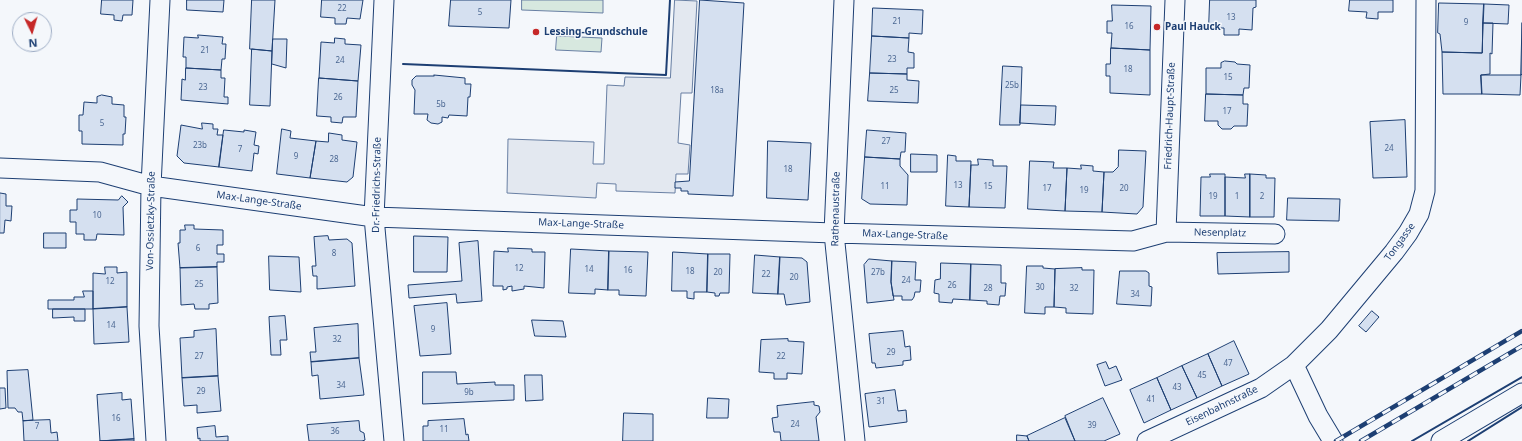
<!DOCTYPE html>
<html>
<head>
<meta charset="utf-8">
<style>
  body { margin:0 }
  #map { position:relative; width:1522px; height:441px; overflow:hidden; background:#f4f7fb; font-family:"Noto Sans",sans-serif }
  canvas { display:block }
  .north { position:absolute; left:12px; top:12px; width:40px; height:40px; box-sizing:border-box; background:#f4f7fb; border:1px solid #9eadc5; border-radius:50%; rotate:175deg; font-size:11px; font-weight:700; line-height:16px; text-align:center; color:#1d3f73 }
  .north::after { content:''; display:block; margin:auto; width:14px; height:18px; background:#c62828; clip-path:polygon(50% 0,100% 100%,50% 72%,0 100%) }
</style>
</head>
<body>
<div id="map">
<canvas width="1522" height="441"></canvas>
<div class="north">N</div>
</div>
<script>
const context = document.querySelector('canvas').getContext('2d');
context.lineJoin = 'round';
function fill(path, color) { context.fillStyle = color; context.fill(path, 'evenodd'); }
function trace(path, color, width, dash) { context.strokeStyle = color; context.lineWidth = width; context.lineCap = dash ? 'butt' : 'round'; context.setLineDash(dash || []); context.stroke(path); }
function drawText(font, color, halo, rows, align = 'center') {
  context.font = font + ' "Noto Sans",sans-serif'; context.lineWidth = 3; context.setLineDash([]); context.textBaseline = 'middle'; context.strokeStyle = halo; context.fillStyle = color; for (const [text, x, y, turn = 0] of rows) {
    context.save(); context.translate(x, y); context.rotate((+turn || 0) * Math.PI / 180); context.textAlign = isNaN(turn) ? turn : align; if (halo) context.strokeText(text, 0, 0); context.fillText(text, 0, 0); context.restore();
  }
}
const green = new Path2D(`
  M522,0H603V13L522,10Z
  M557,36L602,38L601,52L556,50Z`);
const parking = new Path2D(`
  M675,0L697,1L692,93H681L678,143L690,145L688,174H676L675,193L616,191V184L597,183L596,198L507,193L508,139L594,142L593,164H604L607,85L624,86L625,77L670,78Z`);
const building = new Path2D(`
  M102,0H133L132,15H123L122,21L114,20V15L101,14Z
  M187,0H224L223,12L187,10Z
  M252,0H275L272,51L250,49Z
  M322,0H363L360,19L347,18L346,24H335V18L321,17Z
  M451,0H511L509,28L449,26Z
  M700,0L744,3L733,196L688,194V191H681V188H675V182L689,181Z
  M1210,0H1256V7L1253,8L1252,30L1239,29V35H1224V28H1209Z
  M1350,0H1393V12H1378V19L1366,18L1367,12L1349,11Z
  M1439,3L1484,4L1482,53L1442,52L1440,34L1438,33Z
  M1484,4L1509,5L1508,24L1483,23Z
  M1112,5L1151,6L1150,50L1111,48L1112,33H1107V21H1112Z
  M873,8L923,10L922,34L909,33V38L872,36Z
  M1483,23H1493L1492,54L1490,53V74L1481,75L1482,94H1443L1442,52L1482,53Z
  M1522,23V74L1521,75Z
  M198,35L223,37L222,44H226L225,59H222L221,70L186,68V57H183L184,37L198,38Z
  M872,36L909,38L908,52L914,53V68H907V74L870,73Z
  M335,38L345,39V44L361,45L358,81L319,78L321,42L334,43Z
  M273,39H287L286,68L272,64Z
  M1111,48L1150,50V95L1110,93V76H1106V64H1110Z
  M252,49L272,51L270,106L250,105Z
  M1225,61L1235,62L1237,64L1250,65L1249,88H1244L1243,95L1206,94V68H1221V63Z
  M1003,66L1022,67L1020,125H1000Z
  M186,68L221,70V78H225L224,97H228V104L181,100L182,79L185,80Z
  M870,73L907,74V80L919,81L918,103L868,101Z
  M434,75L465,78V84H471L470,97H468L467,116L449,115L448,118L442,117V122L438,124L431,123L427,120L428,114H414L415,90L412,85V80L416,76H434Z
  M1481,75H1521L1520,95L1482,94Z
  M319,78L358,81L356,117H343L342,123L331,122V117L317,116Z
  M1206,94L1243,95V104H1248L1247,126H1234L1231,129H1222L1218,125V121H1205Z
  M102,95L112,97V104L124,105V117H126L125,134H123V145L82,144V131H79V115H83L84,102L97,103V97Z
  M1021,105L1056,106L1055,125L1020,123Z
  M1405,120L1407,177L1373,178L1370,122Z
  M202,123L213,124V129H218L217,135H223L219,167L184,163L177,156L181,125L202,129Z
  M282,129L291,131L290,138L316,141L310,178L277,174Z
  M224,130L244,132V130L256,132L254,145L259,146L258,154L254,153L252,171L219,167Z
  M867,130L906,133L905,152H901L900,159L865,157Z
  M329,133L342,135V140L357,142L353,177L347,182L310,178L316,141L328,142Z
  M768,141L811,143L808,200L767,198Z
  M1119,150L1146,151L1143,207L1137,214L1102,212L1104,172H1113L1118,167Z
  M911,154L937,155V172H911Z
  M948,155L956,156V161H971L969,207L946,206Z
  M865,157L900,159V166L908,175L907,205L870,204L862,199Z
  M978,159L993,160V166H1007L1005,208L969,207L971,165H978Z
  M1030,161L1054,162L1053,168H1067L1065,211L1028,209Z
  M1081,165L1093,166V171L1104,172L1102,212L1065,211L1067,168L1081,169Z
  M1210,174H1225V216H1200L1201,177H1210Z
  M1245,174H1250V217L1225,216V177L1245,178Z
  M1250,174L1266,175V178H1275L1274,217H1250Z
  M0,193L6,194V206H12L11,221L5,220L4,233H0Z
  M122,196L128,202L123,207L124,235L97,234L96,240H84V234H76V222H70V210H77V199L118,200Z
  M1288,198L1340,199L1339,221L1287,220Z
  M185,225H194V229L223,230V245H217V254H224V262H217V267L180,268L178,243H180V230H185Z
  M44,233H66V248H44Z
  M328,236L329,240L347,239L352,243L355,286L317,289V276H313L312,266H316L314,237Z
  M414,236L448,237L447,272H414Z
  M478,241L482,301L457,303L456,294L409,298L408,285L462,281L459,243Z
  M508,248L532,249V252H545L544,288L524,286V289L512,291V286L507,287V289L503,290V286H493L494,251L508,252Z
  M571,249L609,251L608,290L595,289V294L569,293Z
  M609,251L648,252L646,296L619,295V290H608Z
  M673,252L708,254L707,292H694V299L687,298V291H672Z
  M1289,252V272L1218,274L1217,253Z
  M708,254H730L729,293H720L719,296H715V293L707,292Z
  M755,255L780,257L778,294L753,293Z
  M269,256L299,257L301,292L270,290Z
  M780,257L802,258L807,262L810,302L786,305L784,294H778Z
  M869,259L892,261L891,282L894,300L867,303L864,265Z
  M892,261L916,262L915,280H921L920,292H915L914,297L912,300H902V296H893L891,282Z
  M941,263L971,264L970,300L953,299L952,303L939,302V294L934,293L935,280L940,279Z
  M971,264L1001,265V283H1006L1005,296H1000L999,305L987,304V301L970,300Z
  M1027,266H1043V268L1055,269L1054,307H1045V314L1025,313Z
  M105,267H117V273L127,272V307L93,309V273L105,274Z
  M217,267L218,303L209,304V309H195L194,304L181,305L180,268Z
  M1082,268V270H1094L1093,314L1066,313V308L1054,307L1055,269Z
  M1120,271H1146L1149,273V286L1152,287L1151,306L1117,304Z
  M83,291H93V309H48V300H74V297H84Z
  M447,303L451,354L420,356L414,306Z
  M127,307L129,342L94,344L93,309Z
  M53,309H85V321H74V317L53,318Z
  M1372,311L1379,317L1366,332L1359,326Z
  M285,316L287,340H280L281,355H271L269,317Z
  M532,320L563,321L566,337L535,336Z
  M358,324L359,358L311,362L310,352H316L314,328Z
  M216,329L218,376L182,378L180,338L194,337V331Z
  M903,331L905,347L910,346L911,360L903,361V365L876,368L875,363H872L869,334Z
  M788,339V341L804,342L802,374L787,373V379H774V373L759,372L761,340Z
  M1234,341L1249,374L1222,386L1208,354Z
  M1208,354L1222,386L1197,398L1182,366Z
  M359,358L364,395L320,399L318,375L312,376L311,362Z
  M1106,362L1109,369L1116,366L1122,380L1105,386L1097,365Z
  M1182,366L1197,398L1171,410L1157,378Z
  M28,370L33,420L23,421L22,412H18L15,408H8L7,371Z
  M423,372H456L457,384L495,382V385H514V400L423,404Z
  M525,375H542L543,400L526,401Z
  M218,376L221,411L197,413V405L184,406L182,378Z
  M1157,378L1171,410L1144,423L1130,390Z
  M0,388H5L6,408L0,409Z
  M895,390L898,411L906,410L907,422L869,427L865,394Z
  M122,393V400L131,399L134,439L100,441L97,395Z
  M708,398L729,399L728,418H707Z
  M1103,398L1120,434L1104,441H1075L1065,416Z
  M814,402V405L819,406L820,412L816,417L819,441H781L780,432H774L772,418L778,417L777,406Z
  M624,413L653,414V441H623Z
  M1065,418L1075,441H1029L1027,436Z
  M464,419L466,435L468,434L469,441H423V426H428V421Z
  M50,420L51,433L57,432L58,441H24L23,421Z
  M359,421L360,431L364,433L365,440L362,441H309L307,425Z
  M215,426L216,437L228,436V441H200V438L198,439L197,428Z
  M1017,435L1027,436L1029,441H1017Z
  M134,439V441H100Z`);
const minor = new Path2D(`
  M384,0L374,217L394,441
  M844,0L834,233L855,441
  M0,168L100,172L151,186L374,217L834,233L1133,241L1166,232L1275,234
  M1166,232L1175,0
  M1294,365L1318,416L1333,441
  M156,441L149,326L151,186L160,0
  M1147,441L1261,388L1294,365L1329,330L1394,252L1408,233L1419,214L1425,191L1426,0
  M1441,441L1522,393`);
const rail = new Path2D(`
  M1336,441L1522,331
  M1361,441L1522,346`);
const wall = new Path2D(`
  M403,64L666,75L670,0
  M1412,441L1522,377
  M1468,441L1522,407`);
const markers = [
  [1157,27,4,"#c62828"],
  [536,32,4,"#c62828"]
];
const numberNames = [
  ["22",342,9],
  ["5",480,13],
  ["13",1231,18],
  ["21",897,22],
  ["9",1466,23],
  ["16",1129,27],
  ["21",205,51],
  ["23",892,60],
  ["24",340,61],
  ["18",1128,70],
  ["15",1228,78],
  ["25b",1012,86],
  ["23",203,88],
  ["18a",717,91],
  ["25",894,91],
  ["26",338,98],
  ["5b",441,105],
  ["17",1227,112],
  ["5",102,124],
  ["27",886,142],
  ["23b",200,146],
  ["24",1389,149],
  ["7",240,150],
  ["9",296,157],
  ["28",334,160],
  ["18",788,170],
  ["13",958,186],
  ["11",885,187],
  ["15",988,187],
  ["17",1047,189],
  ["20",1124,189],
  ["19",1084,191],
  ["19",1213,197],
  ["1",1237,197],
  ["2",1262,197],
  ["10",97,216],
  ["6",198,249],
  ["8",334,254],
  ["12",519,269],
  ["14",589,270],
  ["16",628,271],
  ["18",690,272],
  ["20",718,273],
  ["27b",878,273],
  ["22",766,275],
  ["20",794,278],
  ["24",906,281],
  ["12",110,282],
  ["25",199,285],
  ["26",952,286],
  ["30",1040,288],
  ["28",988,289],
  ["32",1074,289],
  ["34",1135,295],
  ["14",111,326],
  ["9",433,330],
  ["32",337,340],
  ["29",891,353],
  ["27",199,357],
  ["22",781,357],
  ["47",1228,364],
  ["45",1202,376],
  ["34",341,386],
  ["43",1177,388],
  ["29",201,392],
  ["9b",469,393],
  ["41",1151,400],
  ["31",881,402],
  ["16",116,419],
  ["24",795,425],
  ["39",1092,426],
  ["7",37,427],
  ["11",444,430],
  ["36",335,432]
];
const poiNames = [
  ["Paul Hauck",1165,27],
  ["Lessing-Grundschule",544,32]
];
const streetNames = [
  ["Friedrich-Haupt-Straße",1170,116,-88],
  ["Dr.-Friedrichs-Straße",377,185,-89],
  ["Max-Lange-Straße",259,201,8],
  ["Rathenaustraße",836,209,-89],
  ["Von-Ossietzky-Straße",151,221,-89],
  ["Max-Lange-Straße",581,224,2],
  ["Nesenplatz",1220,233,1],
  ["Max-Lange-Straße",905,235,2],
  ["Tongasse",1400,242,-54],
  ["Eisenbahnstraße",1222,406,-26]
];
fill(green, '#d7e8df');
trace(green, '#687fa3', 1);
fill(parking, '#e3e8f0');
trace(parking, '#687fa3', 1);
fill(building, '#d5e0f0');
trace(building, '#1d3f73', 1);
trace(minor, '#1d3f73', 21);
trace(minor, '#f4f7fb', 19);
trace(rail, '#1d3f73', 4.5);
trace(rail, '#f4f7fb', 3, [9]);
trace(wall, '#1d3f73', 2);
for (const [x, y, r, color] of markers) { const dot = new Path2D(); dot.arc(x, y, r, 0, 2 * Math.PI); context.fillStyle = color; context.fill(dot); trace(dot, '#f4f7fb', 1.5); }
drawText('8px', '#4b6792', null, numberNames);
drawText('bold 10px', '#1d3f73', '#f4f7fb', poiNames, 'left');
drawText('10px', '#1d3f73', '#f4f7fb', streetNames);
</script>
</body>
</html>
